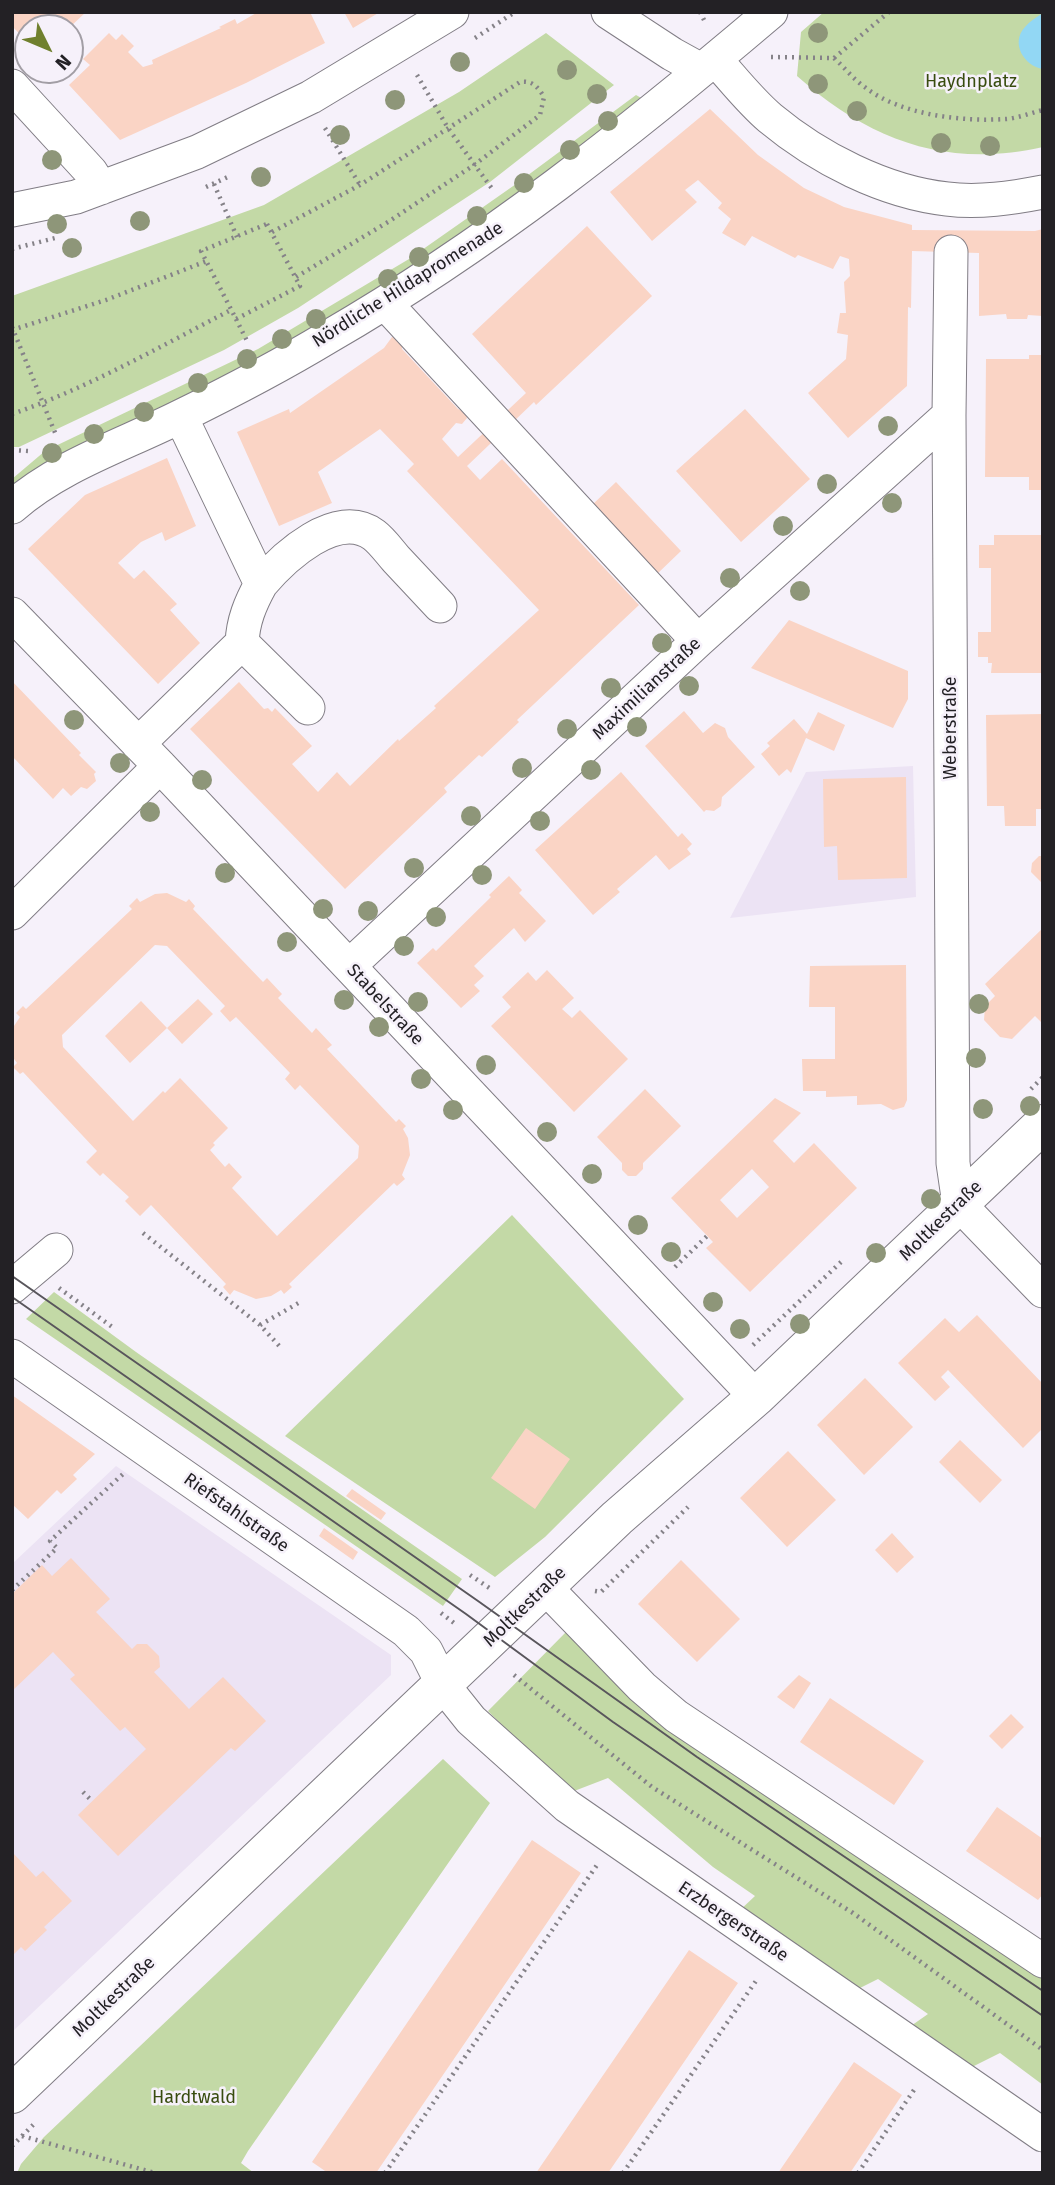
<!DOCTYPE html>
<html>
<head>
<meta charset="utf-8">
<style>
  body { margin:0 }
  #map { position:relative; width:1055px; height:2185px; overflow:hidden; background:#f6f1fa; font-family:"Fira Sans",sans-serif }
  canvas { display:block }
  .frame { position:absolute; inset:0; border:14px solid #232125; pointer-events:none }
  .north { position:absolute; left:14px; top:14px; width:70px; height:70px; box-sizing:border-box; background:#f6f1fa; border:2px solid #a29ea5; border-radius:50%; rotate:133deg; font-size:19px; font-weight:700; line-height:28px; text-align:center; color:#232125 }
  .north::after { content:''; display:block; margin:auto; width:24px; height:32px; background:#70802e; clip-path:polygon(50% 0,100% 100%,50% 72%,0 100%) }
</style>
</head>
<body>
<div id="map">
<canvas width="1055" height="2185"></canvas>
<div class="frame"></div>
<div class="north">N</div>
</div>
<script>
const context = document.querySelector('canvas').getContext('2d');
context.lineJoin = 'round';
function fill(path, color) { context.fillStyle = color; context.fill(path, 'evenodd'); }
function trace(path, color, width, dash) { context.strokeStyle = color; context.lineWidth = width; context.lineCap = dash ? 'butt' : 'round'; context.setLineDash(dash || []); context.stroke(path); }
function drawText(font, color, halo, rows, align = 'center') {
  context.font = font + ' "Fira Sans",sans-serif'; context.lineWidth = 5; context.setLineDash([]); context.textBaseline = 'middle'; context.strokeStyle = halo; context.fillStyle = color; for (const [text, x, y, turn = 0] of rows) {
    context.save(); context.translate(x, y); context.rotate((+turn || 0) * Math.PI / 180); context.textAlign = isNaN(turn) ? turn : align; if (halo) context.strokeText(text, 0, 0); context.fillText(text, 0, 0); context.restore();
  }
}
const built = new Path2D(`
  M913,766L916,897L730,918L806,772Z
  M116,1466L391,1655V1675L12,2032V1564Z`);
const green = new Path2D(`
  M824,12H1043V147C946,169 869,140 797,76L801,32Z
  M546,33L614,85L490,182L298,308L224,350L19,447H12V296L264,205L459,92Z
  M636,95L643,99L444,249L332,318L12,492V479L45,451L258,349L409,259L516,184Z
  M512,1215L684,1399L545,1537L495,1577L285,1436Z
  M54,1292L136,1352L462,1579L443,1606L26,1319Z
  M568,1630L656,1715L1043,1979V2085L1000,2053L968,2069L908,2028L928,2014L878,1979L852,1992L738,1912L755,1896L713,1867L608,1778L569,1793L488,1711Z
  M443,1759L490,1803L248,2151L241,2163L254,2173H17L21,2164L44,2137Z`);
const water = new Path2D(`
  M1043,13V69C1024,66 1010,43 1025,27C1030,21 1037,17 1043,13Z`);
const building = new Path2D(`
  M12,12H86L69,28H28V43L12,26Z
  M258,12H310L325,43L246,83L120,140L69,85L90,65L83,59L109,33L116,40L122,34L134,46L128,52L143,67L153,64L152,60L221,28L219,27L235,19L237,24Z
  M344,12H380L353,28Z
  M710,109L758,155L804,188L844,207L912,225V230L1035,231L1043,229V316L1028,315L1027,319H1007L1006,314L979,316V253L912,251L911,308L908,307L907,386L848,438L808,393L846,359L848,335L837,333L840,313H846L844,282L850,276L849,259L840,256L833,269L798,255L795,258L752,236L745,246L722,233L731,219L718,208L722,203L698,180L685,190L697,202L652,241L610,192Z
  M587,226L652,296L536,405L534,402L467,466L480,480L502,459L639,605L517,720L519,722L482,757L479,755L444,788L447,792L345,889L190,729L239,682L264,709L268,708L272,712L275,708L312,746L292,764L318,792L337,772L350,786L398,739L399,741L436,708L434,706L539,610L407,471L414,464L380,429L318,472L332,503L279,526L237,432L289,409L290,413L384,348L392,337L397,338L402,343V349L458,409L465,412L467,418L462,424L456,423L442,439L458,457L526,393L472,334Z
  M1029,355H1043V490H1029V477H985L986,359H1029Z
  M745,409L810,479L741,542L676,471Z
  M167,458L196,526L165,541L162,532L141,542L118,563L134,579L144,570L177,604L170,610L200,643L158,684L28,549L85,495Z
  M616,482L681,551L656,575L591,506Z
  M994,535H1043V673H991L992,663H988V657H978V632H991V568H979V545H994Z
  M789,620L908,671V699L893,728L751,668Z
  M12,681L81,753L79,755L96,772L94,774L96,781L87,789L81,787L71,796L63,788L53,799L12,756Z
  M684,711L703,733L715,723L725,728L728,737L755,767L722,797L721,806L714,811L706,810L704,812L645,746Z
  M818,712L845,725L834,751L806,738L791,773L787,769L779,776L761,754L770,746L767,743L794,719L807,734Z
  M1043,714V809H1036V826H1005L1004,806H987L986,715Z
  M621,772L678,837L682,833L692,844L687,849L691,854L669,870L656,855L617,889L620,892L593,915L535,850Z
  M906,777L907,878L838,880L837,846L824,847L823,779Z
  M1039,856H1043V884L1031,872L1032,863Z
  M509,876L522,890L519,893L546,921L525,942L514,928L474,966L484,976L474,985L480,991L461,1008L417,963L433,948L436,951L491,897L489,895Z
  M167,893L186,902L189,899L195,906L193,909L263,982L267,978L282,994L278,998L312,1033L316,1028L332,1045L327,1049L396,1122L399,1119L406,1126L403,1129L408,1138L410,1155L402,1175L405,1179L397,1186L394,1183L289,1284L292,1287L284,1294L281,1290L271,1296L256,1299L234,1290L230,1295L223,1287L226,1284L151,1205L140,1216L125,1201L129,1197L103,1173L100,1176L86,1162L97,1151L23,1072L20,1074L13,1067L17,1063L12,1056V1029L20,1017L16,1013L23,1006L26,1009L132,909L129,906L137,898L140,902L155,894ZM155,945L167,946L225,1006L220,1011L230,1022L236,1017L290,1073L285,1079L295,1090L300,1085L359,1146L358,1158L277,1236L232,1188L242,1177L229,1163L225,1167L210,1150L215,1145L213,1143L228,1128L180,1078L165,1093L163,1091L133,1121L63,1047L62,1035Z
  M1043,928V1024L1035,1016L1012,1039L1000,1037L984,1020L985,1006L995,996L985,984Z
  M906,965L907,1100L904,1107L893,1110L881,1104L857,1105V1096L826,1097V1091H803L802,1059H835V1007H809L810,966Z
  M547,970L574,998L562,1009L572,1018L580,1010L628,1059L574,1112L491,1026L511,1007L502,997L528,972L536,981Z
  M198,999L213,1014L182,1044L167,1028Z
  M141,1001L167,1028L130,1063L105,1036Z
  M645,1089L681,1126L643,1163V1169L636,1176H628L622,1170V1163L597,1137Z
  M775,1098L801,1113L773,1141L794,1163L814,1143L857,1188L750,1292L706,1248L713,1242L671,1198ZM752,1169L769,1187L737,1218L720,1200Z
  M977,1315L1043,1384V1428L1023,1448L948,1370L941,1377L950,1387L935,1401L898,1363L945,1318L959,1332Z
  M865,1378L913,1427L864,1475L817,1425Z
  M12,1395L95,1454L73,1475L77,1479L61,1494L57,1490L28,1519L12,1504Z
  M526,1428L570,1459L535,1509L491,1478Z
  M960,1440L1002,1480L980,1503L939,1462Z
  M788,1451L836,1500L787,1547L740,1498Z
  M352,1489L386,1513L381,1520L346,1496Z
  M324,1528L358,1552L353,1560L319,1536Z
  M892,1533L914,1557L897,1573L875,1550Z
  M71,1558L110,1599L96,1612L132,1649L137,1644H147L159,1656L160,1667L154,1672L189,1709L223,1677L266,1721L235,1751L231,1748L118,1856L78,1815L146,1749L125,1727L120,1731L70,1679L75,1675L53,1652L12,1691V1594L42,1565L52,1576Z
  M681,1560L740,1619L697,1662L638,1604Z
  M799,1675L811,1683L794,1709L777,1697Z
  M830,1698L924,1761L894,1805L800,1742Z
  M1011,1714L1024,1727L1002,1749L989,1736Z
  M997,1807L1043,1839V1894L1038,1900L966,1851Z
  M532,1840L581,1873L376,2173H328L312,2162Z
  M12,1852L36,1877L43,1871L72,1901L44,1927L47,1930L25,1951L21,1947L12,1956Z
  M689,1950L738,1983L628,2144L608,2173H536Z
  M854,2062L902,2095L850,2173H778Z`);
const path = new Path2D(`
  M700,12L706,24
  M475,38L515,12
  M771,57L834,58C845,68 854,80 866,88C901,115 963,122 1006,119C1018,118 1031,113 1043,110
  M834,58L889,12
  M417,75L448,128L493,190
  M325,128L360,185
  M214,184L237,237
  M206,187L230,176
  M267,224L300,286L236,319L201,251Z
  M272,232L360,185L520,82C532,80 538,87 544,97L540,115L474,165L388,222L296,277
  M12,249L59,237
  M236,319L248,343
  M12,327L56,435
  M12,330L106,300L207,261
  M12,414C86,389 161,346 231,310
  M12,450L28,451
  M1031,1089L1043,1077
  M143,1233L260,1325L282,1349
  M675,1267L707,1236
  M59,1288L115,1329
  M260,1325L302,1301
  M753,1345L841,1262
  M470,1575L491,1589
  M12,1590L57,1548L50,1541L123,1474
  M595,1591L601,1592L688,1507
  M441,1613L454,1623
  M514,1675L652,1787L853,1913L1043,2050
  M83,1792L92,1801
  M22,2136L155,2173
  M12,2146L34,2124
  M385,2173L597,1865
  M623,2173L758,1978
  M858,2173L916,2087`);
const minor = new Path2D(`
  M608,12L672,54L701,70
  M715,59C733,79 750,101 770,118C818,158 884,192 947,199C979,203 1012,198 1043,192
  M12,86L91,172L101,188
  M12,210L76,197L197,152L311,97L452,12
  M951,252L949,415L953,1163L959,1204L1043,1291
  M385,303L698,641
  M181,417L261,584C250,604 243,621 242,643
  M12,507C60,465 123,445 179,417C230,392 280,366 328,337C487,245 631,131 771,12
  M261,584C283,558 337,507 374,535C382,541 389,551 396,559C410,574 425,590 440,606
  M12,614L160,766L756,1397
  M138,744L242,643L308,708
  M12,913L160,766
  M349,966L698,641L949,415
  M12,1287L56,1250
  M12,1356L406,1631L426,1651L443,1685L471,1720L567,1806L1043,2135
  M545,1587L642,1687L676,1716L1043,1961`);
const major = new Path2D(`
  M12,2094L617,1518L756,1397L1043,1124`);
const tram = new Path2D(`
  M12,1276L478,1601L697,1757L1043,1991
  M12,1297L466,1614L613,1722L1043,2016`);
const trees = [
  [818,33],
  [460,62],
  [567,70],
  [818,84],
  [597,94],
  [395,100],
  [857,111],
  [608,121],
  [340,135],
  [941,143],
  [990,146],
  [570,150],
  [52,160],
  [261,177],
  [524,183],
  [477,216],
  [140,221],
  [57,224],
  [72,248],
  [419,257],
  [388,279],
  [316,319],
  [282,339],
  [247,359],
  [198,383],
  [144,412],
  [888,426],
  [94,434],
  [52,453],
  [827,484],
  [892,503],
  [783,526],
  [730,578],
  [800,591],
  [662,643],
  [689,686],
  [611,688],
  [74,720],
  [637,727],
  [567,729],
  [120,763],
  [522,768],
  [591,770],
  [202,780],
  [150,812],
  [471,816],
  [540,821],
  [414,868],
  [225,873],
  [482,875],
  [323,909],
  [368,911],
  [436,917],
  [287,942],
  [404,946],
  [344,1000],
  [418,1002],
  [979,1004],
  [379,1027],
  [976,1058],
  [486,1065],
  [421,1079],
  [1030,1106],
  [983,1109],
  [453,1110],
  [547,1132],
  [592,1174],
  [931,1199],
  [638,1225],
  [671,1252],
  [876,1253],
  [713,1302],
  [800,1324],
  [740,1329]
];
const parkNames = [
  ["Haydnplatz",971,82],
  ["Hardtwald",194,2098]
];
const streetNames = [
  ["Nördliche Hildapromenade",408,285,-32],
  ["Maximilianstraße",647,689,-43],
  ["Weberstraße",951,728,-90],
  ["Stabelstraße",385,1005,47],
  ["Moltkestraße",941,1221,-44],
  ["Riefstahlstraße",236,1513,35],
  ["Moltkestraße",525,1607,-44],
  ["Erzbergerstraße",733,1922,34],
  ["Moltkestraße",114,1997,-44]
];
fill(built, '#ece3f4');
fill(green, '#c3d9a6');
fill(water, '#92d7f4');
fill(building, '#fad4c5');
trace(minor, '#817d85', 35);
trace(major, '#817d85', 40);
trace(path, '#858288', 4.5, [2, 5]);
trace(minor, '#fff', 33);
trace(major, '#fff', 38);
trace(tram, '#59565c', 2);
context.fillStyle = '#8e9679';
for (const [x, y] of trees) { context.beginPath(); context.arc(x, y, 10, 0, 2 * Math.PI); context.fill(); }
drawText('18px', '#384c0f', '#f6f1fa', parkNames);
drawText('18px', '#232125', '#f6f1fa', streetNames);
</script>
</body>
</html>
